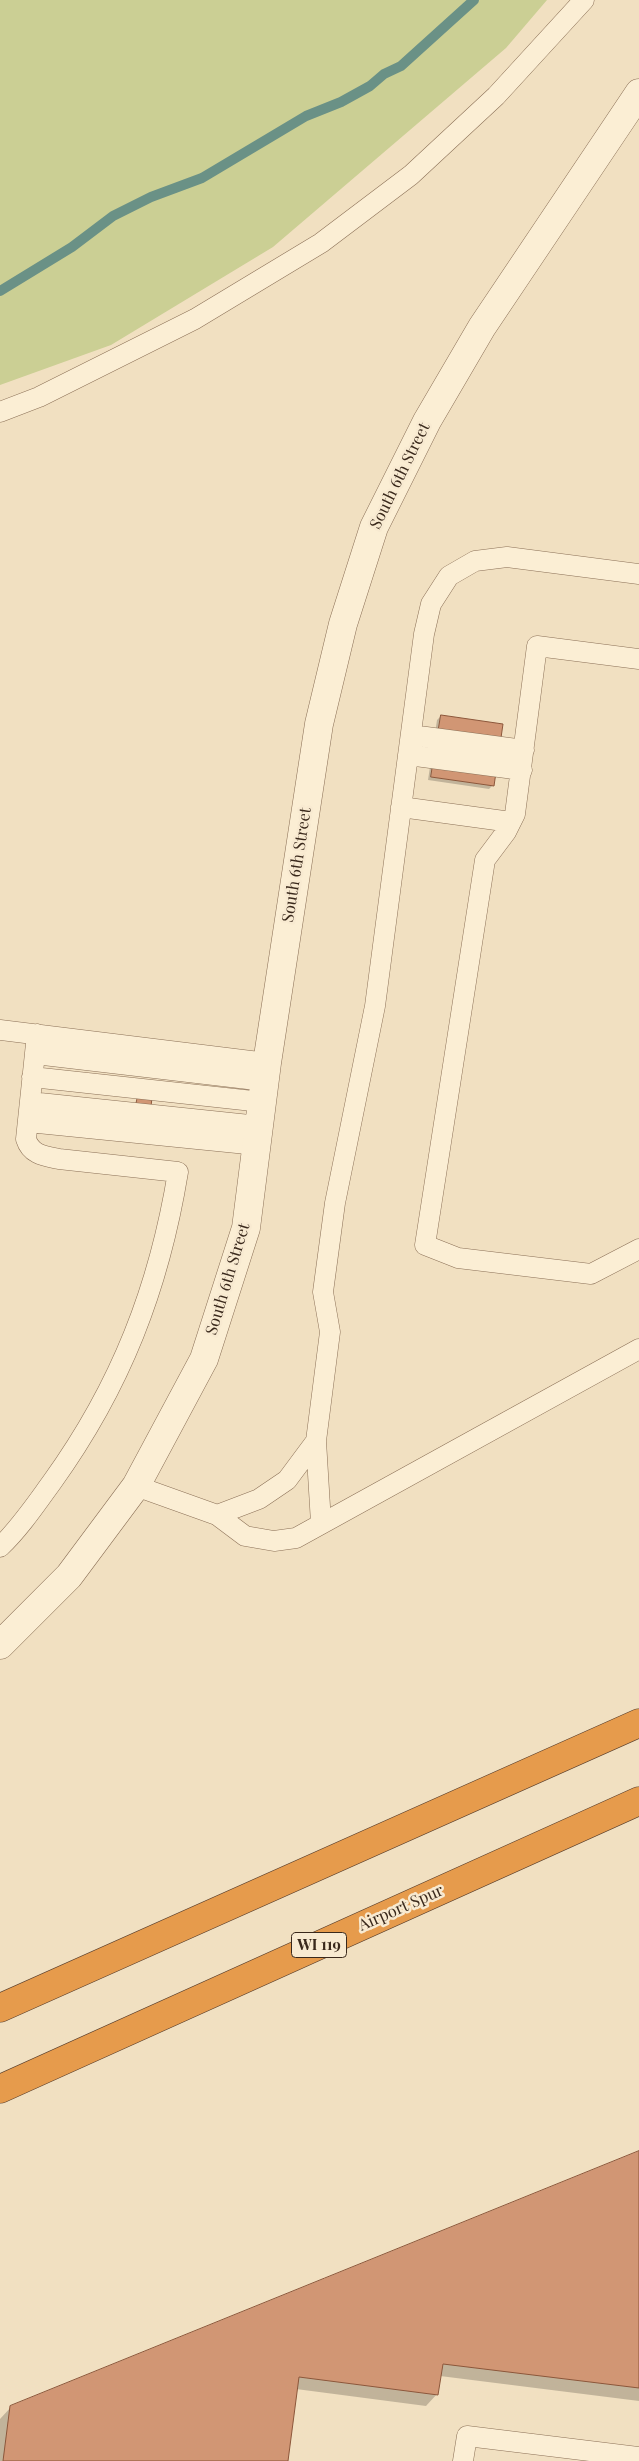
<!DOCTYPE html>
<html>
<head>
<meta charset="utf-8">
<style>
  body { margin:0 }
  canvas { display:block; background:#f1e0c1 }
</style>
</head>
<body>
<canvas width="639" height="2461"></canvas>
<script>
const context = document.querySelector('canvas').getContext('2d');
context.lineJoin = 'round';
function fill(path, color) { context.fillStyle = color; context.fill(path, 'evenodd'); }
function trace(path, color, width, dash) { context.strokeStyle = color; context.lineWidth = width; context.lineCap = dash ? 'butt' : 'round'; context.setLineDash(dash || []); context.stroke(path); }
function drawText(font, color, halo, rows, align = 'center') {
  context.font = font + ' "Playfair Display",serif'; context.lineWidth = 5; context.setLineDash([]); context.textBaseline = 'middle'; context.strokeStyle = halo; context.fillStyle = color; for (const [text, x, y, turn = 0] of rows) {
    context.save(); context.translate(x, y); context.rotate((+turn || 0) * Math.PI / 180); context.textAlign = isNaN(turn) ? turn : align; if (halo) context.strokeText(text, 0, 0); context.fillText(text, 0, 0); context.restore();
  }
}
const green = new Path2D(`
  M0,0H547L506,48L273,247L111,345L0,385Z`);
const shadow = new Path2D(`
  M441,716L493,785L489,789L428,780L437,720Z
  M639,2152V2401L440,2376L437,2394L426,2406L296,2389L287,2461H0V2419L11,2407Z`);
const stream = new Path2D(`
  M0,291L72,247L113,216L151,197L202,178L306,116L341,102L370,86L384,74L401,66L474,0`);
const building = new Path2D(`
  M441,715L503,724L494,786L431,777Z
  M138,1096L152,1098L151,1106L136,1105Z
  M639,2151V2388L443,2364L438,2395L299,2377L288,2461H3L10,2406Z`);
const service = new Path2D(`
  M0,412L39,397L195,319L321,243L411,175L496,96L584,0
  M639,659L537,646L515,814L506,832L485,860L425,1245L458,1258L591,1274L639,1249
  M411,735L524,750
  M408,755L522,770
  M401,807L511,822
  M0,1030L267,1063
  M35,1054L265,1081
  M32,1077L262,1102
  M30,1102L259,1126
  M28,1122L257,1145
  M136,1486L217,1515L245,1536L274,1541L296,1538L639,1349
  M217,1515L259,1499L287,1480L316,1441
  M321,1523L316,1441L330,1332L323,1292L335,1203L375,1006L424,634L431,604L449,576L475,561L507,557L639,574
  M0,1547C20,1528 36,1504 52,1482C121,1386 159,1288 178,1172L59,1159C45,1156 31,1155 26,1139L37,1034
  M463,2461L467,2436L639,2457`);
const tertiary = new Path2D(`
  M0,1645L69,1576L136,1486L204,1359L246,1228L267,1063L319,724L343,624L374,527L427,421L482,327L639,93`);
const motorway = new Path2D(`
  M0,2008L639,1723
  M0,2089L639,1801`);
const shields = [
  [319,1945,55]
];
const shieldNames = [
  ["WI 119",319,1945]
];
const streetNames = [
  ["South 6th Street",400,476,-64],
  ["South 6th Street",297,865,-81],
  ["South 6th Street",228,1279,-73],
  ["Airport Spur",401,1908,-24]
];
fill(green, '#cbcf94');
fill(shadow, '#0003');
trace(stream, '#6a9186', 10);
fill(building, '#d19674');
trace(building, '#8c573b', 1);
trace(service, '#8b7057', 21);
trace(tertiary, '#8b7057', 29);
trace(motorway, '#593e2c', 29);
trace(service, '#fbeed4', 20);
trace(tertiary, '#fbeed4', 28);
trace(motorway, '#e69b4c', 28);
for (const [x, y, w] of shields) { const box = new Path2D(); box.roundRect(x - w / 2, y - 12.5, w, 25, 4); context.fillStyle = '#f8ead1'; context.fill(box); trace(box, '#3a291c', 1); }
drawText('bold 15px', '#3a291c', null, shieldNames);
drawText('16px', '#3a291c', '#f8ead1', streetNames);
</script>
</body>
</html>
